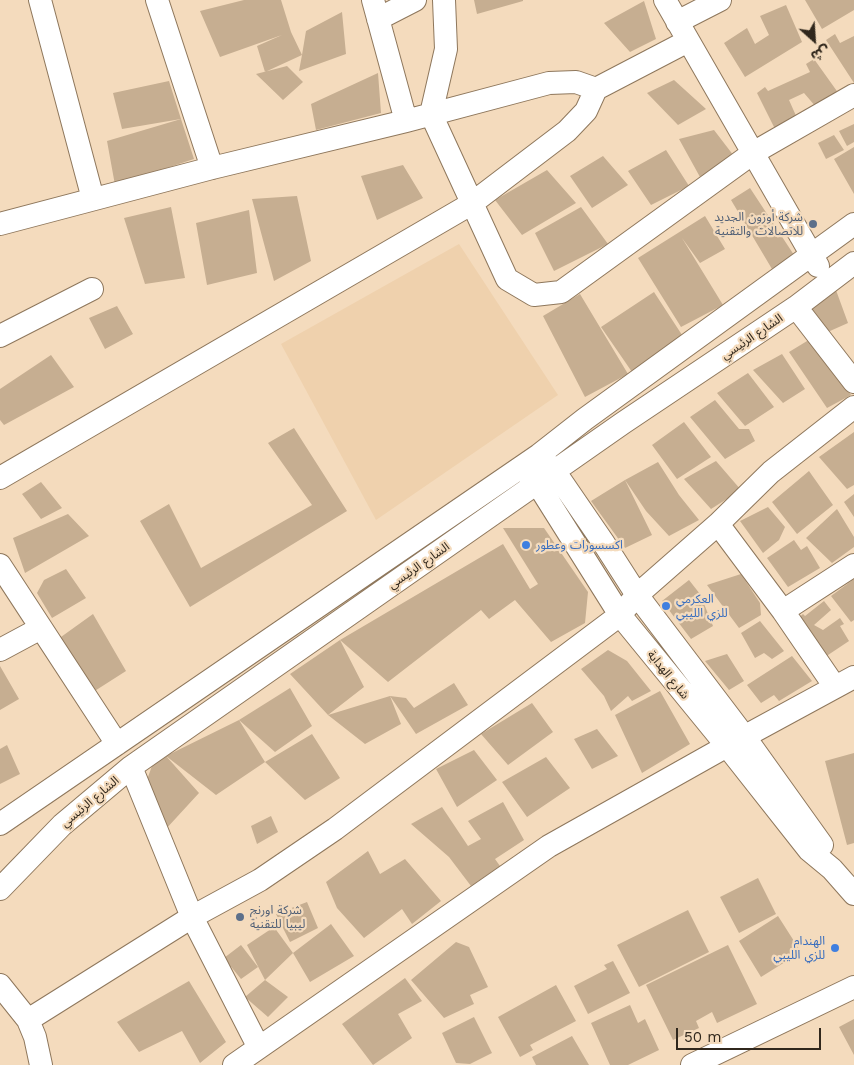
<!DOCTYPE html>
<html>
<head>
<meta charset="utf-8">
<style>
  body { margin:0 }
  #map { position:relative; width:854px; height:1065px; overflow:hidden; background:#f4dbbd; font-family:"Work Sans","Noto Sans Arabic",sans-serif }
  canvas { display:block }
  .north { position:absolute; left:789px; top:15px; width:50px; height:50px; -webkit-text-stroke:4px #f4dbbd; paint-order:stroke; rotate:154deg; font-size:14px; font-weight:700; line-height:20px; text-align:center; color:#30271c }
  .north::after { content:''; display:block; margin:auto; width:18px; height:22px; background:#30271c; clip-path:polygon(50% 0,100% 100%,50% 72%,0 100%) }
  .scale { position:absolute; left:676px; top:1028px; width:145px; height:22px; box-sizing:border-box; border:2px solid #30271c; border-top:0; padding-left:6px; font-size:15px; line-height:18px; white-space:nowrap; color:#30271c; -webkit-text-stroke:4px #f4dbbd; paint-order:stroke }
</style>
</head>
<body>
<div id="map">
<canvas width="854" height="1065"></canvas>
<div class="north">ش</div>
<div class="scale">50 m</div>
</div>
<script>
const context = document.querySelector('canvas').getContext('2d');
context.lineJoin = 'round';
function fill(path, color) { context.fillStyle = color; context.fill(path, 'evenodd'); }
function trace(path, color, width, dash) { context.strokeStyle = color; context.lineWidth = width; context.lineCap = dash ? 'butt' : 'round'; context.setLineDash(dash || []); context.stroke(path); }
function drawText(font, color, halo, rows, align = 'center') {
  context.font = font + ' "Work Sans","Noto Sans Arabic",sans-serif'; context.lineWidth = 4.5; context.setLineDash([]); context.textBaseline = 'middle'; context.strokeStyle = halo; context.fillStyle = color; for (const [text, x, y, turn = 0] of rows) {
    context.save(); context.translate(x, y); context.rotate((+turn || 0) * Math.PI / 180); context.textAlign = isNaN(turn) ? turn : align; if (halo) context.strokeText(text, 0, 0); context.fillText(text, 0, 0); context.restore();
  }
}
const built = new Path2D(`
  M459,244L558,395L376,520L281,344Z`);
const building = new Path2D(`
  M244,0H281L291,32L302,55L306,31L342,12L346,54L299,71L302,55L265,72L257,46L282,35L220,57L200,11Z
  M474,0H523V1L477,14Z
  M805,0H854V10L822,29Z
  M644,1L656,39L630,52L604,23Z
  M786,5L802,42L745,77L724,43L747,28L755,44L769,35L760,16Z
  M835,34L840,43L854,36V83L826,40Z
  M814,59L839,94L816,107L804,93L789,100L797,118L776,131L757,93L765,87L768,91L810,72L806,64Z
  M287,66L303,82L283,100L256,74Z
  M378,73L381,113L316,130L311,104Z
  M674,80L706,109L678,125L647,93Z
  M169,81L181,119L122,129L113,93Z
  M181,119L194,159L115,185L107,141Z
  M854,124V142L847,146L839,131Z
  M714,130L737,160L700,177L679,139Z
  M834,135L844,150L826,159L818,143Z
  M854,147V194L834,159Z
  M666,150L689,186L651,205L628,171Z
  M603,156L628,185L592,208L570,176Z
  M403,165L423,198L377,220L361,176Z
  M547,170L576,203L522,235L495,200Z
  M750,188L794,255L772,269L731,200Z
  M297,196L311,261L274,281L252,199Z
  M171,207L185,278L145,284L124,218Z
  M581,207L608,244L554,271L535,233Z
  M249,210L257,273L207,285L196,223Z
  M705,216L725,249L700,263L682,238L723,305L681,327L638,258Z
  M833,282L848,323L821,335L809,311Z
  M654,292L684,338L632,372L601,327Z
  M580,294L628,374L585,397L543,316Z
  M117,306L133,334L105,349L89,318Z
  M812,338L851,395L827,408L789,352Z
  M782,354L805,389L783,403L753,370Z
  M51,355L74,387L4,425L0,420V389Z
  M748,373L774,407L745,426L717,393Z
  M715,400L739,429H749L755,441L725,459L690,417Z
  M684,422L711,457L677,479L652,445Z
  M294,428L347,511L190,607L140,521L169,504L201,568L312,505L268,443Z
  M854,432V485L847,489L819,457Z
  M716,461L741,490L711,509L684,479Z
  M658,462L679,495L699,520L669,536L646,511L625,480Z
  M809,471L833,505L797,534L772,502Z
  M625,480L652,535L625,548L591,501Z
  M41,482L62,508L41,519L22,494Z
  M854,494V517L844,502Z
  M768,507L785,527L779,540L763,553L740,521Z
  M837,509L854,537V547L832,563L806,538Z
  M68,514L89,536L25,573L13,538Z
  M503,528H544L588,592L585,623L551,642L515,600L489,619L481,610L388,682L340,640L503,544L530,589L538,584Z
  M794,540L801,550L807,546L820,568L788,587L767,558Z
  M66,569L86,598L52,618L37,593L44,580Z
  M741,574L760,603L761,615L739,628L707,585Z
  M854,579V620L851,622L831,596Z
  M689,580L700,594L713,626L691,639L662,601Z
  M824,601L831,610L814,625L823,630L840,618L844,624L840,626L849,641L825,657L797,619L803,614L805,616Z
  M93,614L126,671L90,694L54,642Z
  M760,621L784,651L772,659L764,653L755,658L741,633Z
  M340,640L364,687L328,715L290,674Z
  M608,650L627,661L651,691L632,701L628,696L611,711L604,696L581,669Z
  M727,654L744,681L729,690L705,661Z
  M792,656L812,681L779,701L774,695L761,703L747,685Z
  M0,666L19,699L0,710Z
  M454,683L468,705L416,734L390,696L401,724L365,744L328,715L390,696L406,698L414,708Z
  M290,688L312,726L275,752L239,720Z
  M660,691L690,744L642,773L615,715Z
  M532,703L553,732L508,765L481,734Z
  M239,720L265,762L216,795L166,756Z
  M597,729L618,756L592,769L574,739Z
  M312,734L340,778L305,800L265,762Z
  M7,745L20,774L0,784V749Z
  M474,750L497,780L457,807L436,769Z
  M854,753V843L847,845L825,761Z
  M166,756L199,793L165,830L143,791L153,763Z
  M546,757L570,788L527,817L502,782Z
  M503,802L524,840L495,859L500,866L471,886L449,857L411,824L442,807L468,846L481,839L468,821Z
  M271,816L278,832L257,844L251,826Z
  M368,851L380,874L405,859L441,901L412,924L402,909L364,938L337,908L326,882Z
  M758,878L776,914L739,933L720,897Z
  M307,902L318,928L290,942L276,914Z
  M688,910L709,952L639,987L617,945Z
  M778,916L801,952L761,977L739,941Z
  M331,924L354,956L310,982L293,953L265,980L288,997L268,1017L245,997L265,980L247,945L274,927L293,953Z
  M456,942L469,947L488,987L470,995L474,1004L444,1018L411,980Z
  M241,945L258,967L241,979L224,958Z
  M728,945L757,1004L717,1023L712,1012L696,1021L699,1028L673,1040L646,985Z
  M613,961L630,993L588,1014L574,986L607,969L604,965Z
  M405,978L422,1001L398,1014L412,1038L373,1065L342,1024Z
  M189,981L226,1042L200,1063L182,1031L139,1052L117,1022Z
  M556,985L576,1021L530,1045L533,1050L520,1057L498,1017Z
  M630,1005L638,1023L645,1019L659,1050L628,1065H610L591,1023Z
  M474,1017L492,1053L470,1064L456,1063L442,1033Z
  M854,1019V1055L839,1027Z
  M572,1036L589,1065H536L532,1057Z`);
const minor = new Path2D(`
  M40,0L93,199
  M157,0L212,168
  M373,0L406,121
  M444,0L446,49L431,114L507,279L534,295L561,292L753,153L854,95
  M665,0L818,266
  M378,19L415,0
  M677,22L720,0
  M0,224L212,168L406,121L549,83L576,82L596,89
  M796,307L854,382
  M0,336L92,289
  M545,461L555,472L603,542L637,595L744,736L822,845
  M526,472L537,483L620,615L727,746L809,850L832,869L854,894
  M0,478L471,204L567,131L586,111L596,89L688,41
  M718,524L783,611L835,687
  M0,565L117,744
  M783,611L854,565
  M0,650L41,628
  M131,767L192,917L258,1046
  M0,824L539,455L585,419L854,224
  M0,889L62,825L131,767L623,423L796,307L854,263
  M0,985L28,1020
  M41,1065L35,1037L28,1020L192,917L260,880L335,829L620,615L637,595L718,524L771,472L854,407
  M234,1065L549,846L727,746L854,677
  M692,1065L854,987`);
const markers = [
  [813,224,5,"#5c6f8a"],
  [526,545,5,"#3f7fe0"],
  [666,606,5,"#3f7fe0"],
  [240,917,5,"#5c6f8a"],
  [835,948,5,"#3f7fe0"]
];
const serviceNames = [
  ["شركة أوزون الجديد",803,217],
  ["للاتصالات والتقنية",803,231],
  ["شركة اورنج",250,910,"left"],
  ["ليبيا للتقنية",250,924,"left"]
];
const streetNames = [
  ["الشارع الرئيسي",752,337,-34],
  ["الشارع الرئيسي",419,566,-35],
  ["شارع الهداية",668,675,51],
  ["الشارع الرئيسي",90,802,-40]
];
const shopNames = [
  ["اكسسورات وعطور",536,545],
  ["العكرمي",676,599],
  ["للزي الليبي",676,613],
  ["الهندام",825,941,"right"],
  ["للزي الليبي",825,955,"right"]
];
fill(built, '#efd1ad');
fill(building, '#c6ae91');
trace(minor, '#8e775c', 24);
trace(minor, '#fff', 22);
for (const [x, y, r, color] of markers) { const dot = new Path2D(); dot.arc(x, y, r, 0, 2 * Math.PI); context.fillStyle = color; context.fill(dot); trace(dot, '#f4dbbd', 2); }
drawText('12px', '#4e5e75', '#f4dbbd', serviceNames, 'right');
drawText('12px', '#30271c', '#f4dbbd', streetNames);
drawText('12px', '#366cbe', '#f4dbbd', shopNames, 'left');
</script>
</body>
</html>
